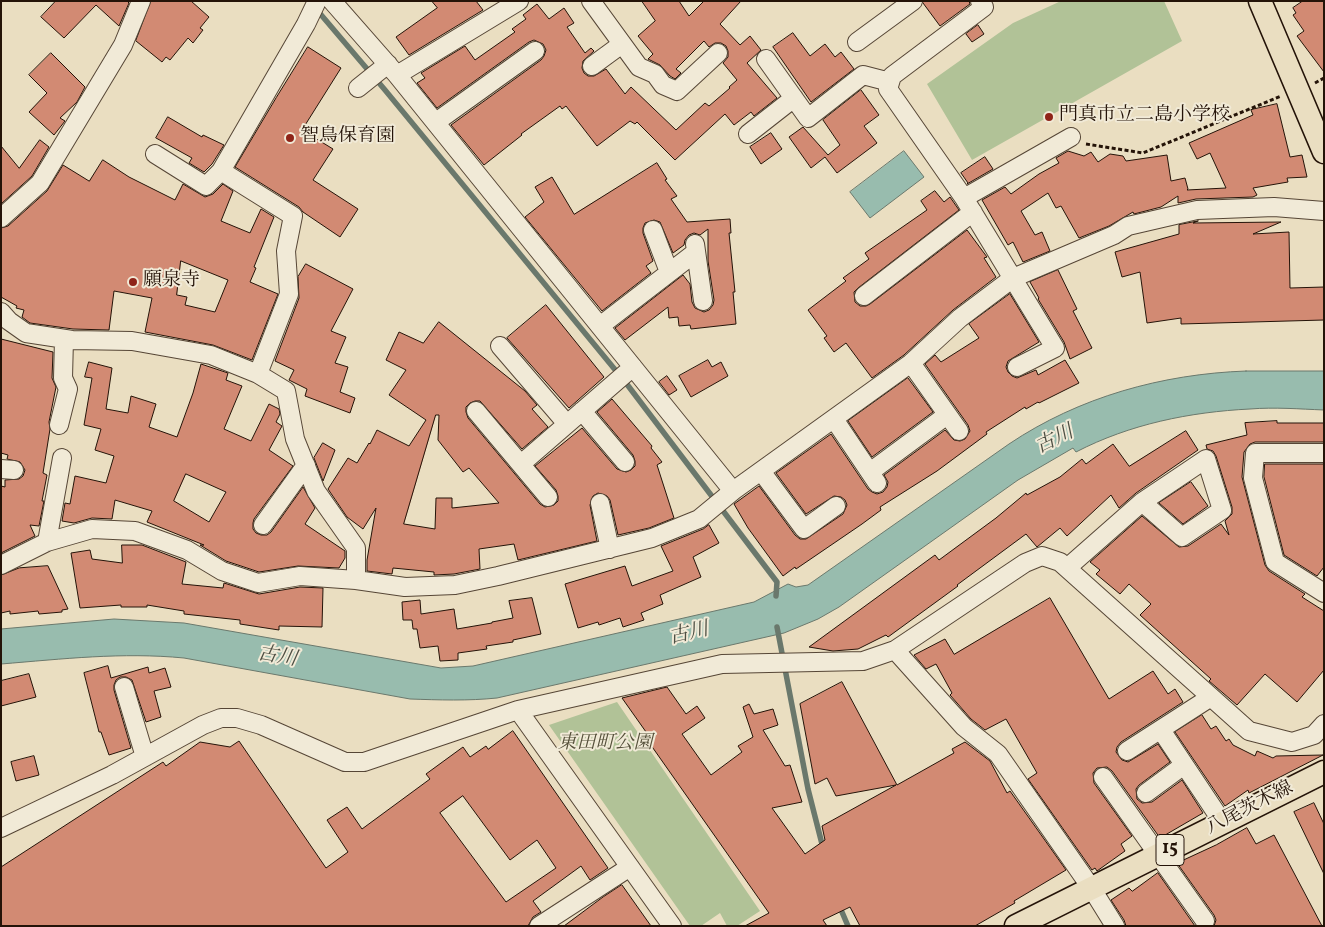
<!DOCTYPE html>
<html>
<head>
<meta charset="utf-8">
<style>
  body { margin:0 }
  #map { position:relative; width:1325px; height:927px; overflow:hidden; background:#eadec1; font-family:Vollkorn,serif }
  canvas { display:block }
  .frame { position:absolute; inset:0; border:2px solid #241308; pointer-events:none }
</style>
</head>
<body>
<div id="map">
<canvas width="1325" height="927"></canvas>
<div class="frame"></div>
</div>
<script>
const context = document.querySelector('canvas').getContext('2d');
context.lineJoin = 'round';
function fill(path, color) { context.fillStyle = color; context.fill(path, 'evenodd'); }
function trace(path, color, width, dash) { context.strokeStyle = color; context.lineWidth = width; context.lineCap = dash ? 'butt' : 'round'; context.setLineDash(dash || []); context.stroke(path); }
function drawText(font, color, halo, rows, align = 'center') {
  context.font = font + ' Vollkorn,"Noto Serif JP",serif'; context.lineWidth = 4; context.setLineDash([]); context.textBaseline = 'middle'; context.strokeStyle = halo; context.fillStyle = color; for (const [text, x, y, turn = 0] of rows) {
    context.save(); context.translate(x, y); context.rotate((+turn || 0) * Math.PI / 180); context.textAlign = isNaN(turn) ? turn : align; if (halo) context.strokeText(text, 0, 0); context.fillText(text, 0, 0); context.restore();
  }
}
const green = new Path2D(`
  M1061,1H1164L1182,41L972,160L927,84L1013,23Z
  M617,702L760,911L737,926H727L720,913L701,926H690L549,725Z`);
const water = new Path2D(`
  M904,151L924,177L870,218L850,192Z
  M1246,371H1324V410C1299,409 1275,407 1250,409C1190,412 1130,424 1076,452L1073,448L1018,480L839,607L818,619L784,633L497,698C468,701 439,700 410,699L184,658C122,652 63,659 1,664V629L114,619L184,623L441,668L473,666L754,602L788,584L796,587L808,585L1009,444C1079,397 1162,374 1246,371Z`);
const stream = new Path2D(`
  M317,10L385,90L626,383L777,582L776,596
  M777,627L808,789L823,848
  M839,905L848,926`);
const building = new Path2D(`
  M56,1H127L129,3L119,26L96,5L64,38L41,17Z
  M151,1H191L209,17L200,28L203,30L193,43L188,38L170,60L166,57L162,62L136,41Z
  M432,1H476L483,10L409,55L396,37L437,8Z
  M642,1H679L689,16L704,1H741L720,24L740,45L750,36L761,50L747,63L777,98L754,116L751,112L734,125L725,114L675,160L637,122L635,124L630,121L597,146L566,106L562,109L560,106L521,134L522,135L484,165L451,125L541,60L544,56L546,50L543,44L534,40L529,42L437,108L417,83L425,78L421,73L465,46L475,60L515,32L512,29L526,19L523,15L537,4L549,19L564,8L574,23L567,27L585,53L591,48L594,51L583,61L582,68L584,73L588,76H594L606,69L625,94L631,87L676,130L705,103L709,106L730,88L729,87L737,80L723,63L728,57V51L726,46L721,43H715L709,47L704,41L676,69L681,73L675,79L670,76L660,65L648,59L653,54L638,36L655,21Z
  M923,1H969L970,4L940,26L923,3Z
  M1303,1H1324V72L1297,36L1304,31L1293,15L1296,13L1293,8Z
  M978,25L984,34L972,42L966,34Z
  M793,33L810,56L825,44L835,57L841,52L854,69L811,102L773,47Z
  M308,47L341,68L302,130L333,149L313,180L358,209L340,237L303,212L299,207L235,167L276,98Z
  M51,53L85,87L77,102L60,118L65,121L54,135L29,112L47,93L29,75Z
  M861,90L879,115L864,126L877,143L837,173L825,157L811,168L789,137L803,127L828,155L840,145L823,120Z
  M1277,104L1290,157L1302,155L1307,177L1287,178L1288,182L1253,188L1257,195L1253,197L1196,199L1178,203V196L1161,207L1134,214L1133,212L1109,226L1079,238L1061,206L1056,208L1048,193L1021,211L1035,235L1042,232L1050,251L1023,262L1013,242L1008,245L982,200L1005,187L1011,194L1039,174L1059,163L1056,158L1068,151L1084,156L1091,152L1098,162L1110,154L1123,156L1126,161L1167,155L1171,181L1185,178L1188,189L1187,190L1226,188L1210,153L1197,159L1189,143L1253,115L1251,110Z
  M168,117L202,137L203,135L224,145L212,164L204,172L189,163L192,158L156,138Z
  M771,133L782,149L761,164L750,147Z
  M40,140L49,147L32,176L1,204V146L19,168Z
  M985,157L993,169L967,184L968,183L961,173Z
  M103,160L129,177L175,200L183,184L205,197L213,194L223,184L233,191L221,221L250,233L261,209L274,217L254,267L256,268L250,282L278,294L252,360L213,345L145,332L152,298L114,291L109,330L73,329L30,323L22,317L24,310L16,308L17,306L1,297V228L8,226L47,191L63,165L89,181ZM181,261L228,280L215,312L185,305L187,297L177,295Z
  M657,163L667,179L665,180L677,196L671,199L687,222L730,219L731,233H729L735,292H733L736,324L691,329L690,325L679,326L678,317L669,318L668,307L625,340L615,328L683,275L690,284L692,302L695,308L704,312L709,310L713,305L714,300L708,261V229L700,235L694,233L689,235L685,240L684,245L673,253L660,222L654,220L645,223L643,228V233L653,261L646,266L651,273L602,311L525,217L544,202L535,187L552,177L574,214Z
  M935,191L944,202L950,197L959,210L858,288L854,292L855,302L860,306H866L870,304L967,230L987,257L984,258L996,277L953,310L904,355L872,378L846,343L834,352L824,338L827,336L808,310L846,281L843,278L869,259L865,253L927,210L921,201Z
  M1198,221L1193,223L1281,222L1253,234L1289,232L1290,288L1324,287V320L1181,324V318L1147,323L1140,272L1122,277L1115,252L1179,234V225Z
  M306,264L353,289L331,331L346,337L335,363L348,367L340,392L355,398L350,413L305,396L307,389L289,380L294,370L275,361L299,298L298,277Z
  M1058,270L1077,309L1073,311L1092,348L1070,359L1064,342L1038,299L1039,298L1030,282Z
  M1010,294L1039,342L1008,361L1006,367L1008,372L1012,376L1017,378L1036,370L1038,375L1065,360L1079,383L1039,403L1038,402L1026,409L1025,407L986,432L987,434L937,471L880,507L881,510L862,524L796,569L795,567L783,576L748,528L734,504L759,486L795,535L800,539H806L843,514L847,505L845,500L841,497L834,496L806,514L776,473L831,434L868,489L872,492L877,494L883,492L887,487L888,482L884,475L945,430L954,440L960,441L965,439L970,431L968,425L925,364L935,355L941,362L979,338L969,324Z
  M546,305L604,377L569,408L507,338Z
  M439,322L525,391L537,405L532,409L548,427L522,449L480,401H475L470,403L466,407V412L468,418L540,504L545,507L554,505L558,501V496L556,490L535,466L582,428L617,469L626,472L631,470L635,466V461L633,455L597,412L612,399L652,446L651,448L662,462L657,465L674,518L649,528L618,535L610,500L607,496L598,493L593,496L590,505L597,541L518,560L514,544L479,549L480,569L454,574L434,575V572L393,568L392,574L367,571V560L376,508L363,529L347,517L328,489L348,458L357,463L369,443L370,444L377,430L409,446L426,420L389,395L406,370L386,360L399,332L423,343ZM436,415H439L438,440L463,472L469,468L499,503L452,508V498H436L435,529L404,524Z
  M1,339L53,352L52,378L56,387L49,422L50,429L43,473L47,475L42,501H44L39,526L30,525L35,536L1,553V486L5,487V480L19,479L23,476L25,470L20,462L7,459L8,455L1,453Z
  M708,360L712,367L721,362L728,376L691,397L679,376Z
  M89,362L112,368L106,409L128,413L131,396L156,404L149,427L177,437L193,393L201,364L228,373L226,380L242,386L224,429L251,441L269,404L279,409L280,414L276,422L282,426L269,450L293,466L254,519L253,523V529L256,533L261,535H267L271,532L303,487L315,508L305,524L345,551V558L339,568L298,566L259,572L226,561L200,545H204L147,522L152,511L115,500L112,519L92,518L74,523L62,521L65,503L70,504L75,476L106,483L114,456L95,450L101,429L84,425L92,378L85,377ZM186,474L226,492L209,522L174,501Z
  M667,376L677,390L669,395L659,382Z
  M908,378L933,412L872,457L848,421Z
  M1277,421V423H1324V442H1255L1250,444L1244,452L1242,477L1265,565L1269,571L1305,594L1302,597L1324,611V670L1297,702L1265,674L1237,705L1209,681L1211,679L1140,615L1151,604L1129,584L1120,594L1096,574L1100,570L1090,562L1142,516L1179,547L1188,546L1221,524L1229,535L1225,521L1232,514V507L1216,456L1213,451L1207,449L1206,445L1247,435L1245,423Z
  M1186,431L1198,450L1136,493L1119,508L1111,495L1067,536L1060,528L1037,547L1026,534L957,585L958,586L888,637L886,635L858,649L833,651L809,647L935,555L939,560L996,518L1026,493L1027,495L1060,477L1082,459L1086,464L1113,444L1129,466Z
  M323,443L335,450L323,481L314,458Z
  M1265,464H1324V567L1317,576L1284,555L1264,477Z
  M1191,482L1208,506L1183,524L1159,503Z
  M709,525L719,543L693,557L701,577L660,595L663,604L641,613L644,620L623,627L620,618L599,625L598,622L578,628L565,584L625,566L632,586L673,571L661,546L703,529Z
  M122,545H142L186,562L182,584L223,588L224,583L259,594L300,587L323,588L322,627L279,626V630L240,624V620L184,614V611L147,605V607H121V605L80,608L71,553L90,550L92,559L122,563Z
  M48,566L68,609L62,610V612L39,614L38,611L10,614V611L1,613V575L19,568Z
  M532,598L541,634L513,640V642L486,646L487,649L458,653V660L440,661L438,646L420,648L417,629H413L412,620H403L402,602L420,600L421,614L454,609L457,629L492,623V622L513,618L509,601Z
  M1050,598L1109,699L1153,671L1168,694L1175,689L1183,702L1121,742L1117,747L1116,752L1122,760L1128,762L1158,744L1170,762L1139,785L1136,789L1137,799L1142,803L1152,802L1182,780L1203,813L1160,838L1112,771L1107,767L1097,768L1093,773L1094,783L1132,836L1121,844L1125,851L1097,871L1095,868L1092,870L1028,779L1037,773L1006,719L985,730L971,719L950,695L952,693L936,664L926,669L914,655L945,639L954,654Z
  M108,666L111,678L148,667L149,673L165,668L171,687L154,691L161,717L146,722L132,680L126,677H120L116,680L114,685V690L131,748L109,755L101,732H99L84,673Z
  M29,674L36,697L1,706V681Z
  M842,682L897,785L954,753L952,749L965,742L990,761L1007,793L1010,791L1066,870L1014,901L1015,903L975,926H860L850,907L823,920L827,926H745L769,913L648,741L651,739L622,698L667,687L686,714L697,706L705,718L682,734L711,775L742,752L738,746L753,737L743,707L749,704L754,714L773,709L778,725L763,730L785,766L790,765L802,802L772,808L805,854L825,840L822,826L896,785L836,796L827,778L815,784L800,704Z
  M1202,715L1211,729L1216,726L1226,741L1229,739L1233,745L1255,756L1257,751L1273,758L1276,756L1323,755L1249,793L1248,790L1225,806L1175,732Z
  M513,731L608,868L590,880L581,866L533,901L541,912L533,917L528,926H1V867L163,762L166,766L200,742L230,747L239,741L326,868L348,852L327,820L347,807L362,829L430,779L426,774L463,747L470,757L486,746L488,749ZM463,796L510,860L537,840L556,868L506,902L440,813Z
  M34,756L39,775L16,781L11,762Z
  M1314,803L1324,824V874L1294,812Z
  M1247,828L1256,844L1274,835L1322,926H1214L1216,920L1214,915L1177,863L1216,845Z
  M1158,873L1195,926H1126L1124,920L1111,900L1129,888L1132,891Z
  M622,885L651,926H564L603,897Z`);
const path = new Path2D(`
  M1315,83L1324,78
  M1086,144L1143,153L1281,96`);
const minor = new Path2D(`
  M332,1L397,75L733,491
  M591,1L639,67L655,74L663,85L677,91L718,53
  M980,1L984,7L892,76L888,89L964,198L1055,348L1017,367
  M857,42L913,1
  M766,59L808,118L863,75L890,82
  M592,66L622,44
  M397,75L519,1
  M358,88L388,64
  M436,122L535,51
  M748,134L794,98
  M155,154L206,186L221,171
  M964,198L1071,137
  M1,218L40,183L123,45L141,1
  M653,230L669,272
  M695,244L703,301
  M864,296L973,212
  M1,312L9,321L26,333L72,340L132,341L211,355L258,374L286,391L295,439L316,491L356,548V580
  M600,326L696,252
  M500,346L567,424
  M911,363L959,431
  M258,374L289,294L286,251L293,216L221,171L306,24L317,1
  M476,411L548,497
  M582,411L625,462
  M834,419L877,483
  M59,425L68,389L63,378L64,339
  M1324,453H1255L1253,478L1275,562L1324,593
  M521,464L633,367
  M1,469L14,470
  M761,471L804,529L836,506
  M870,472L947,415
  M600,503L610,549
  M263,525L306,465
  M47,542L62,458
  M1,565L47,542L92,529L135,531L187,550L222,571L258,583L300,576L356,580L405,587L455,585L498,576L652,538L699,519L733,491L911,363L960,318L1013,278L1114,235L1128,226L1197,210L1274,207L1324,211
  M1067,568L1142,502L1206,459L1222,510L1182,537L1142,502
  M895,650L964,727L998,754L1092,889L1115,926
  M124,687L145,757
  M518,710L672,926
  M1161,730L1223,823
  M1127,751L1211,697
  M1103,777L1205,921
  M1146,793L1184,765
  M1,828L112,775L203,725L221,718H237L261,725L345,762H364L518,710L722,664L863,661L895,650L1025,563L1042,556L1060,562L1249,731L1292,742L1314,735L1324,724
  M539,926L630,867`);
const major = new Path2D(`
  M1260,1L1324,152
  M1016,926L1324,772`);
const markers = [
  [1049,117,5,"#8f2418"],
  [290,138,5,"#8f2418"],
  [133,282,5,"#8f2418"]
];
const shields = [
  [1170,850,28]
];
const shieldNames = [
  ["15",1170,850]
];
const poiNames = [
  ["門真市立二島小学校",1059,117],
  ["智鳥保育園",300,138],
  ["願泉寺",143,282]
];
const parkNames = [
  ["東田町公園",605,745]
];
const streetNames = [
  ["八尾茨木線",1250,809,-27]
];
const waterNames = [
  ["古川",1055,441,-26],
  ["古川",689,635,-13],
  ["古川",277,658,10]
];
fill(green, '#b1c297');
fill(water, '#98bcae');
trace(water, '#6a786c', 1);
trace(stream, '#6a786c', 5.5);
fill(building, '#d28a73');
trace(building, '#241308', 1);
trace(minor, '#564636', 20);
trace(major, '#241308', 25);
trace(path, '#241308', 3, [4, 2.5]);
trace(minor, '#f1ead7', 18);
trace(major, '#eadec1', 22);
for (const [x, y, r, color] of markers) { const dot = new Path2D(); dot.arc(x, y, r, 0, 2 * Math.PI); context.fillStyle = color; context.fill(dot); trace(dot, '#f1ead7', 2); }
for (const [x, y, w] of shields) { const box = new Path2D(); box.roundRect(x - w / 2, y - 15.5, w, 31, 4); context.fillStyle = '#f1ead7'; context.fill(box); trace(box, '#241308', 1); }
drawText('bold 18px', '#241308', null, shieldNames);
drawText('19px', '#241308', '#f1ead7', poiNames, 'left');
drawText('italic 19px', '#55503a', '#f1ead7', parkNames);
drawText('19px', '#241308', '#f1ead7', streetNames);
drawText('italic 20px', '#4d4e42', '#f1ead7', waterNames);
</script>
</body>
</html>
